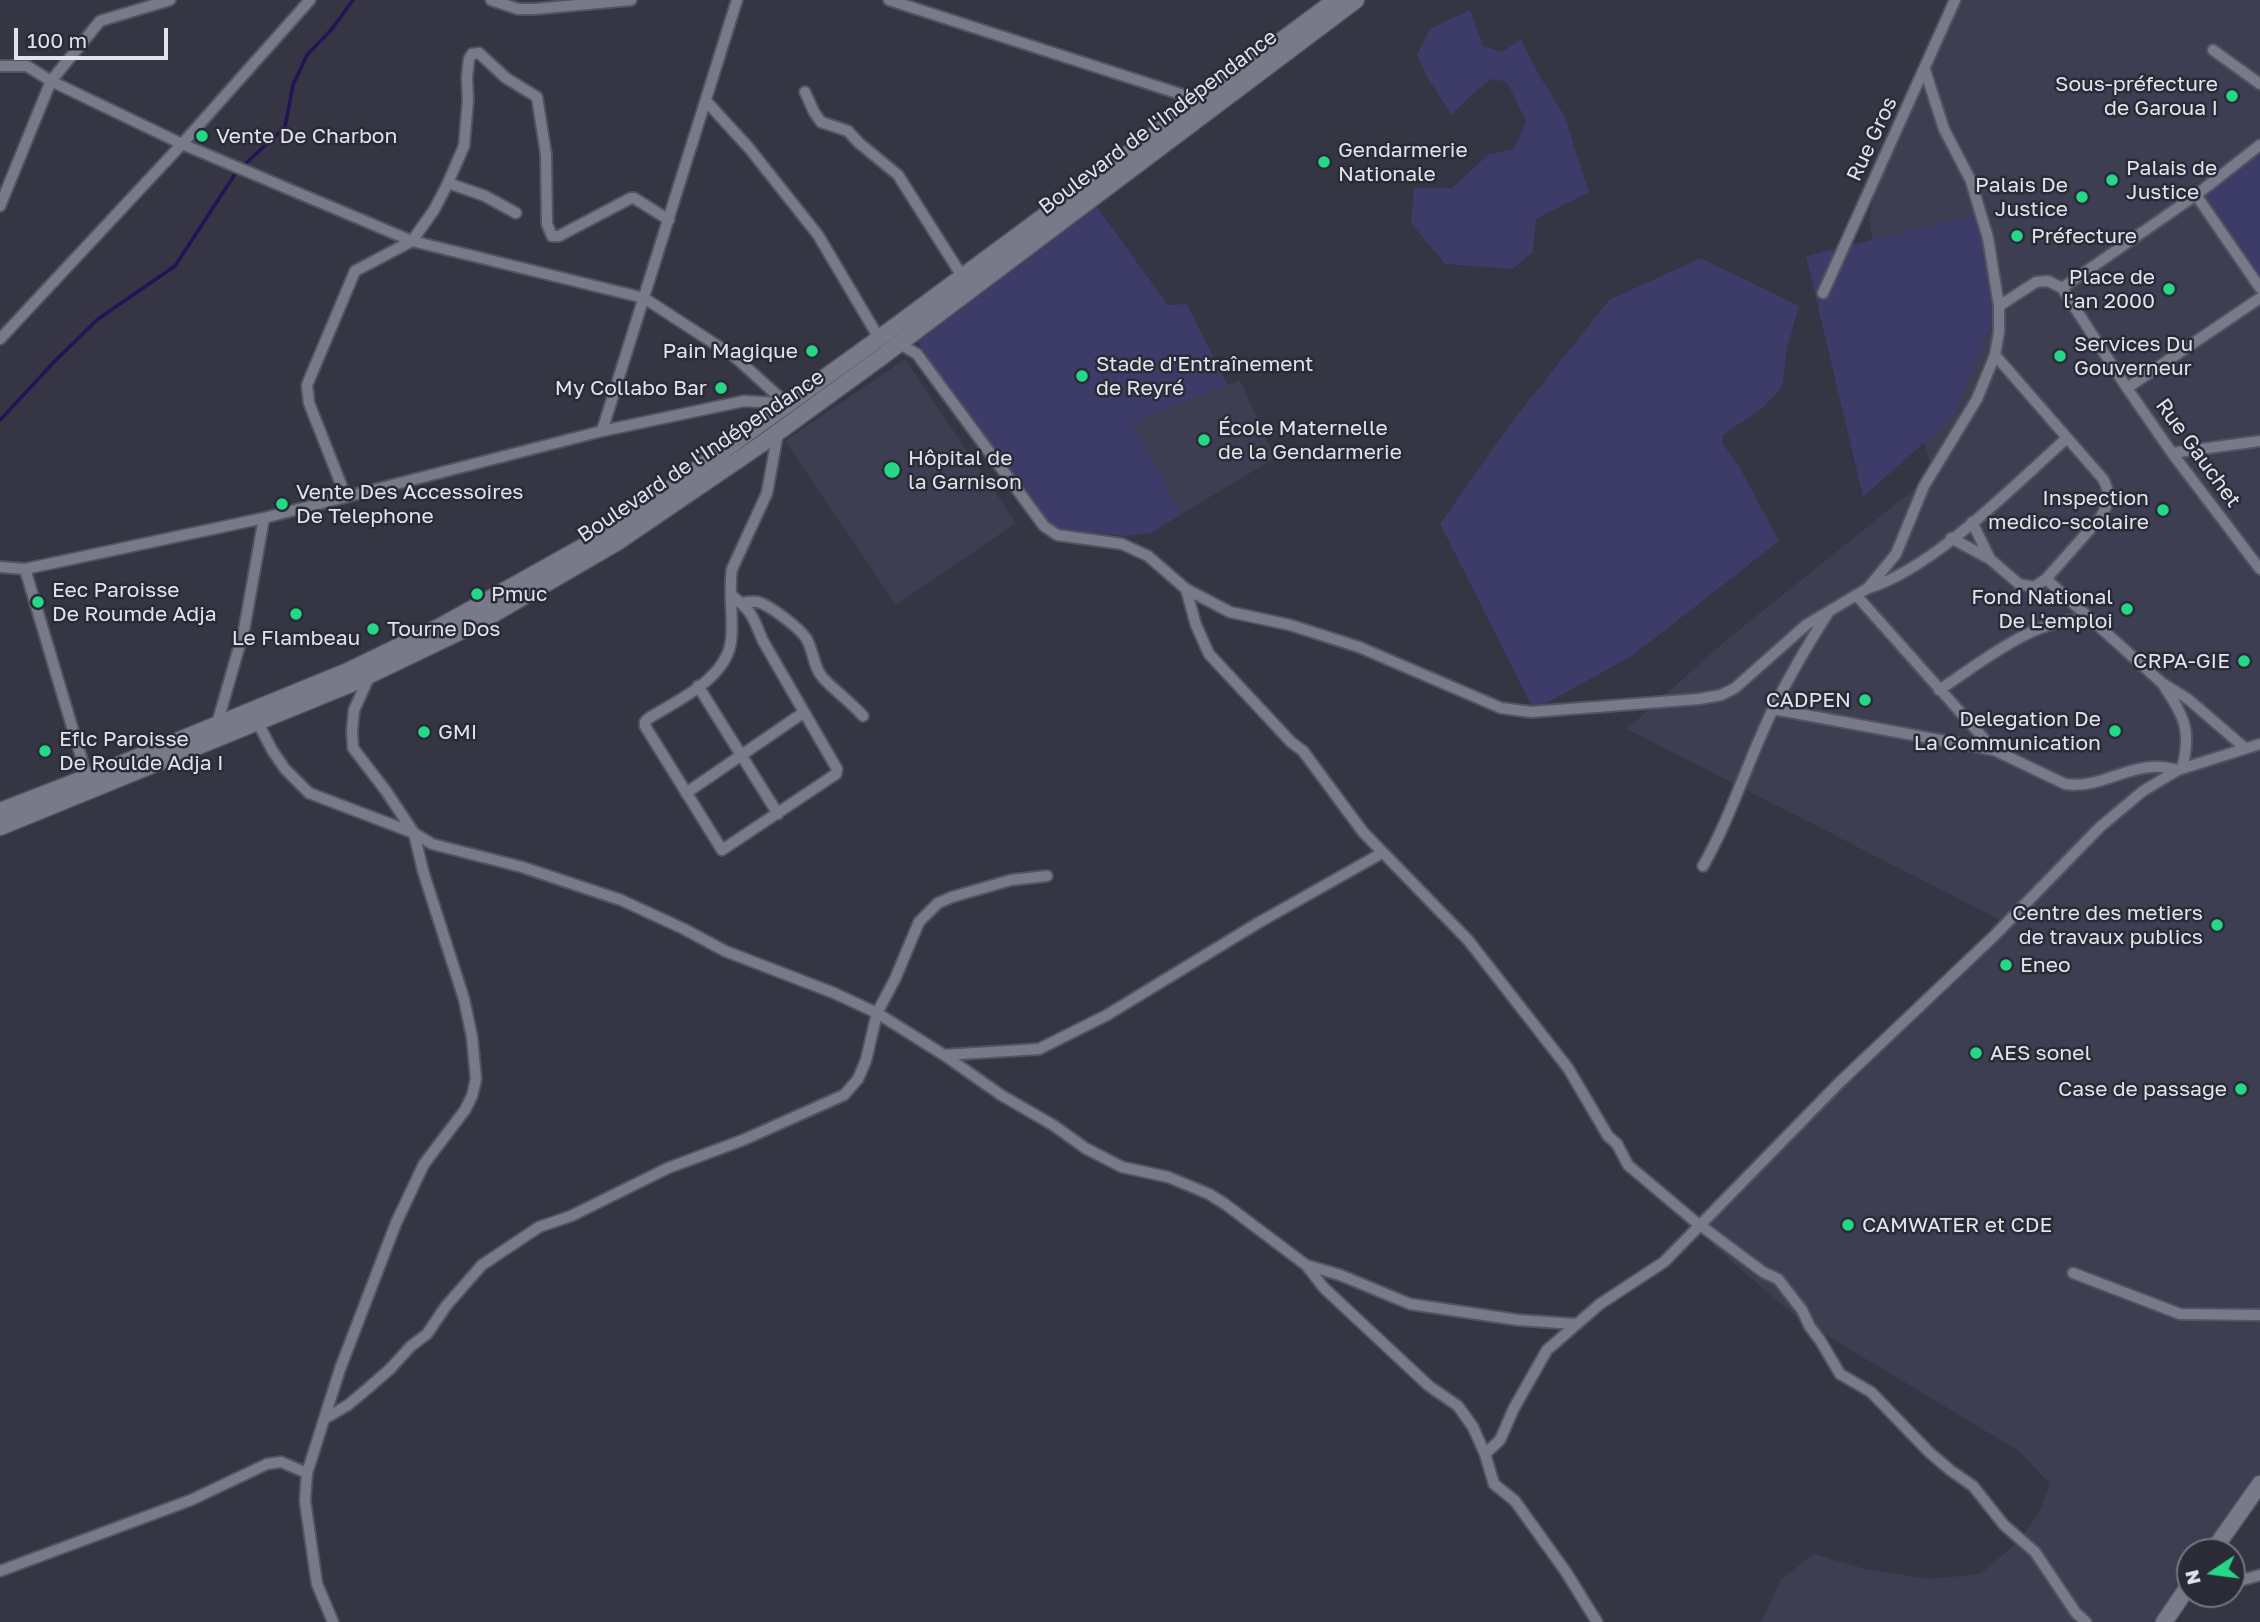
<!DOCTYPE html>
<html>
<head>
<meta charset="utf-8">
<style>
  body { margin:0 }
  #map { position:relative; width:2260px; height:1622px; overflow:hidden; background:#353543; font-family:"Golos Text",sans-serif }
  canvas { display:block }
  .north { position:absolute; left:2176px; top:1538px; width:70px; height:70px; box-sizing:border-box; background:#2b2b38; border:2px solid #757580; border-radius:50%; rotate:257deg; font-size:19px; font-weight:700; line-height:28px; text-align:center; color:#e3e3ec }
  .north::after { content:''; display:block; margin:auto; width:24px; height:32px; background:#25d886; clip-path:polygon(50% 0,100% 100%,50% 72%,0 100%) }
  .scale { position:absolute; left:14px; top:28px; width:154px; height:32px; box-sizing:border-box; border:4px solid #e3e3ec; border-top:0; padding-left:9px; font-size:21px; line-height:24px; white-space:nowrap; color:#e3e3ec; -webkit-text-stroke:5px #2b2b38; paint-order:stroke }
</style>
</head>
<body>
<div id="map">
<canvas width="2260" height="1622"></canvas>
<div class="north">N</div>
<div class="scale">100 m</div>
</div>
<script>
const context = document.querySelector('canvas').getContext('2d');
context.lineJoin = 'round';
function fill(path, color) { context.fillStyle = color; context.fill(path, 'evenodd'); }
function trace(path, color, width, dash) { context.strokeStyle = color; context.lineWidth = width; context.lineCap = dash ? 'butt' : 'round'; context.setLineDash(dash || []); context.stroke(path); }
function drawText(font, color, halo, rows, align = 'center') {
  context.font = font + ' "Golos Text",sans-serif'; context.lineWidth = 5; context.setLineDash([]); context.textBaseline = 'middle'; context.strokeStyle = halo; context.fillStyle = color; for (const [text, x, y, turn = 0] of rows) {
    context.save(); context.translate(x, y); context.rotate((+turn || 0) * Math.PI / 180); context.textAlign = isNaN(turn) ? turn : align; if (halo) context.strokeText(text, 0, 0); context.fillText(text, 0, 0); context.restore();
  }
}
const built = new Path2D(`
  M1952,0H2260V1483L2212,1552H2190V1584L2163,1622H1761L1781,1579L1814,1554L1865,1569L1930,1579L1980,1574L2019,1541L2039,1512L2050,1484L2019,1451L1796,1317L1715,1247L1695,1226L2010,925L1627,729L1723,643L1933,474L1888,310L1869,222L1877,167Z
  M905,359L1016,523L896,605L785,441Z
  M1240,380L1275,458L1182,514L1132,422Z`);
const green = new Path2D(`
  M1470,10L1483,46L1502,52L1521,39L1537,72L1564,115L1589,192L1536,219L1533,252L1512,269L1445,264L1411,223L1414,188H1452L1489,154L1514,149L1526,121L1507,82L1492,79L1470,96L1452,115L1427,77L1417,55L1430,29Z
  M2260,147V288L2196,195Z
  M1096,206L1168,305L1187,304L1227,385L1132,422L1182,514L1151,533L1126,536L1055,529L1039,512L917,342Z
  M1974,215L1999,306L1954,416L1863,497L1806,256Z
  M1701,258L1799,306L1787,348L1782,387L1764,407L1723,435V444L1740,468L1779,541L1632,656L1534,710L1440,524L1511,423L1609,300Z`);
const stream = new Path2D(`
  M243,166L285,127L293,85L307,55L332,29L353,0
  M0,420L55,361L98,319L175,266L237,171`);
const minor = new Path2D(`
  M491,0L518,9H535L631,0
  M889,0L1199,100
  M2213,50L2260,84
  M0,66H27L51,81L182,144L412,241L644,298L735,357L788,405
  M805,92L814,112L821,122L848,131L859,143L898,175L962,276
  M706,101L749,148L818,235L879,338
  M448,183L485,196L516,213
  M2196,195L2260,288
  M0,206L51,81L100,21L170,0
  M2062,288L2196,195L2260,145
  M1823,293L1955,0
  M1999,306L2036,282L2048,281L2062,288L2127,388L2172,453L2260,569
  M0,339L182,144L310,0
  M898,343L917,354L1044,526L1057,535L1122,544L1148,556L1186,589L1230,612L1290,625L1359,647L1501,708L1531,712L1699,699L1721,695L1735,688L1806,625L1868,588L1896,554L1924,486L1977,399L1995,355L1999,332V306L1988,238L1971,181L1944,129L1925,70
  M2127,388L2260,298
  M602,431L737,0
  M2172,453L2260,441
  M346,497L309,403L307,385L355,271L412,241L434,210L447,185L464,146L468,100L467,77L469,59L472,54L479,53L506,78L537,97L546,154L547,224L552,236H559L631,198H634L669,220
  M1972,522L1990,559
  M1951,538L1990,559L2019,584L2034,587L2046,579L2100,518C2109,504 2111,493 2103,479L1995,355
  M0,567L25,569L264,518L602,431L744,401L778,403L783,408
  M25,569L87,777
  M2046,579L2162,683L2188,699L2245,748
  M1869,588C1935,567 2013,486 2066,439
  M1186,589L1196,625L1209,654L1291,742L1303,751L1363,832L1468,940L1568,1068L1608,1136L1617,1144L1628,1165L1692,1219L1763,1272L1778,1279L1802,1310L1810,1327L1820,1340L1840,1374L1871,1392L1929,1452L1950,1470L1973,1486L2004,1525L2035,1552L2076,1613L2086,1622
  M731,595C754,613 752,616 763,641L837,769L836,774L722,850L645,726V722L649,718C678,700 726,679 731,641C734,617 728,593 732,569L767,493L778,432
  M1856,595L1994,750L2065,784C2096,789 2121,769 2151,767C2160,766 2169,768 2178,770
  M742,603C747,602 752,601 758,602C771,606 798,627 806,638C814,651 813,667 823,678C836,692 851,702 863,716
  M698,686L778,814
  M2164,686C2184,717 2192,730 2182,768
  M1939,690C1978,665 2043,610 2092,622
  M1773,709L1994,750
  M258,723L272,750L285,769L309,793L414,833L432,844L522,867L621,900L684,929L725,951L834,993L877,1013L944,1055L1001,1095L1053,1125L1085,1148L1122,1167L1168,1177L1209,1194L1225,1204L1306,1265L1324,1288L1429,1386L1458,1406L1473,1427L1485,1454L1494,1484L1515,1501L1566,1572L1597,1622
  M217,724L244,630L264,518
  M686,793L803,713
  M1703,866C1732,815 1748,760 1774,707C1790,675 1808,644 1828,613
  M944,1055L1039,1049L1107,1015L1258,923L1382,853
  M1306,1265L1340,1275L1410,1304L1518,1320L1575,1324
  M2073,1273L2180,1314L2260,1315
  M324,1419L348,1405L367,1389L390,1369L411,1346L427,1334L446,1306L482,1265L539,1227L571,1216L668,1168L743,1140L844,1095L858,1079L866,1060L877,1013L895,979L919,922L938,903L952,897L1011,880L1047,876
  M1485,1454L1500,1440L1514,1408L1547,1350L1600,1304L1664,1262L1840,1082L1995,935L2100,827L2143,791L2178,770L2260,744
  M0,1571L191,1500L267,1464L281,1462L307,1473
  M2232,1583L2260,1575
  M333,1622L317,1584L305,1501L307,1473L340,1369L396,1223L424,1164L465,1110L472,1096L476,1079L472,1037L464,999L423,871L414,833L386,791L353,748L352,731L354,710L370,675`);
const secondary = new Path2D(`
  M0,811L106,770L348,671L441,626L613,530L870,345L1336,0
  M0,827L353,683L478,623L619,541L763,443L880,358L1356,0
  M2212,1552L2260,1484
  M2164,1622L2190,1584`);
const markers = [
  [2232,96,7,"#25d886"],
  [202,136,7,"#25d886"],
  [1324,162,7,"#25d886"],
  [2112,180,7,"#25d886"],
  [2082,197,7,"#25d886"],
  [2017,236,7,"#25d886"],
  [2169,289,7,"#25d886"],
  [812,351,7,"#25d886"],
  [2060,356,7,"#25d886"],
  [1082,376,7,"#25d886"],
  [721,388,7,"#25d886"],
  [1204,440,7,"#25d886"],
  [892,470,9,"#25d886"],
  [282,504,7,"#25d886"],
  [2163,510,7,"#25d886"],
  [477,594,7,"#25d886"],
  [38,602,7,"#25d886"],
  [2127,609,7,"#25d886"],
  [296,614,7,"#25d886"],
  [373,629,7,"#25d886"],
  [2244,661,7,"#25d886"],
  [1865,700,7,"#25d886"],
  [2115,731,7,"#25d886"],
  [424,732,7,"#25d886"],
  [45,751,7,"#25d886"],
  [2217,925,7,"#25d886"],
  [2006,965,7,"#25d886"],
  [1976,1053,7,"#25d886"],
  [2241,1089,7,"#25d886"],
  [1848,1225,7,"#25d886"]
];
const poiNames = [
  ["Sous-préfecture",2218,84,"right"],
  ["de Garoua I",2218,108,"right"],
  ["Vente De Charbon",216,136],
  ["Gendarmerie",1338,150],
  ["Nationale",1338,174],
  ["Palais de",2126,168],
  ["Justice",2126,192],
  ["Palais De",2068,185,"right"],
  ["Justice",2068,209,"right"],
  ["Préfecture",2031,236],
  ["Place de",2155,277,"right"],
  ["l'an 2000",2155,301,"right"],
  ["Services Du",2074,344],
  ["Gouverneur",2074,368],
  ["Pain Magique",798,351,"right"],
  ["Stade d'Entraînement",1096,364],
  ["de Reyré",1096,388],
  ["My Collabo Bar",707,388,"right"],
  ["École Maternelle",1218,428],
  ["de la Gendarmerie",1218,452],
  ["Hôpital de",908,458],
  ["la Garnison",908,482],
  ["Vente Des Accessoires",296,492],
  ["De Telephone",296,516],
  ["Inspection",2149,498,"right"],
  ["medico-scolaire",2149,522,"right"],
  ["Eec Paroisse",52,590],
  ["De Roumde Adja",52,614],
  ["Pmuc",491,594],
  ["Fond National",2113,597,"right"],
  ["De L'emploi",2113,621,"right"],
  ["Tourne Dos",387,629],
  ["Le Flambeau",296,638,"center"],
  ["CRPA-GIE",2230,661,"right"],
  ["CADPEN",1851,700,"right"],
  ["Delegation De",2101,719,"right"],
  ["La Communication",2101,743,"right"],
  ["GMI",438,732],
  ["Eflc Paroisse",59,739],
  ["De Roulde Adja I",59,763],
  ["Centre des metiers",2203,913,"right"],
  ["de travaux publics",2203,937,"right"],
  ["Eneo",2020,965],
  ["AES sonel",1990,1053],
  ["Case de passage",2227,1089,"right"],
  ["CAMWATER et CDE",1862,1225]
];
const streetNames = [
  ["Boulevard de l'Indépendance",1158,122,-37],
  ["Rue Gros",1872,139,-65],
  ["Rue Gauchet",2198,453,54],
  ["Boulevard de l'Indépendance",701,456,-34]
];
fill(built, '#3d3e51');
fill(green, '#3d3b68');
trace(stream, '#211457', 3.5);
trace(minor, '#545460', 14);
trace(secondary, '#545460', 19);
trace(minor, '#797a89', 10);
trace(secondary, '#797a89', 16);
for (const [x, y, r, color] of markers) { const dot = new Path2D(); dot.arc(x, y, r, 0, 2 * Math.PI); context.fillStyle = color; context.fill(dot); trace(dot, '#2b2b38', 2.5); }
drawText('21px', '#e3e3ec', '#2b2b38', poiNames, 'left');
drawText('21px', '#e3e3ec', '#2b2b38', streetNames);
</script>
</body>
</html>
